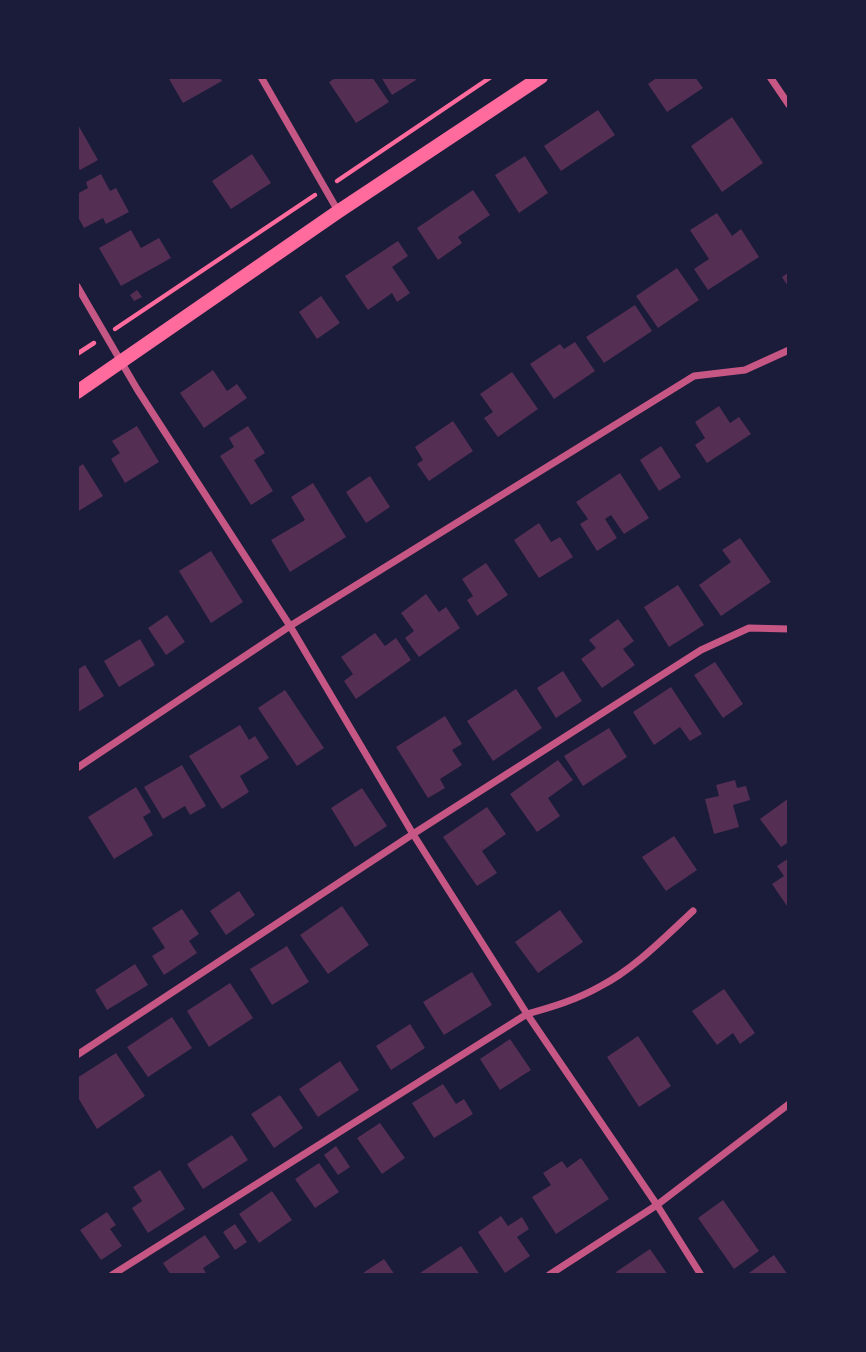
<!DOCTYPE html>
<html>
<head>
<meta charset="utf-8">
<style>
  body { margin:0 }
  #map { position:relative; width:866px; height:1352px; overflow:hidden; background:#1b1b3a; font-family:"Exo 2",sans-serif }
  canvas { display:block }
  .frame { position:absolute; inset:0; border:79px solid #1b1b3a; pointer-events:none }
</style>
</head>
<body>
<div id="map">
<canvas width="866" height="1352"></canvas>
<div class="frame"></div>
</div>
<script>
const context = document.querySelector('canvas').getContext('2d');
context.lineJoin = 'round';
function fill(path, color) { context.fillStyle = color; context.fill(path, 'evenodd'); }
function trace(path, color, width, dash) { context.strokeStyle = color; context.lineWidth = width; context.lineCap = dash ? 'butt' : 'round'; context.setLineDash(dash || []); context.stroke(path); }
const building = new Path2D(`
  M168,77H219L222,81L183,103Z
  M337,77H372L389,102L356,123L329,82Z
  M381,77H414L416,80L392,95Z
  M658,77H695L703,88L667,112L648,84Z
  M598,110L615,135L561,171L544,146Z
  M732,117L763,163L722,192L691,146Z
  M77,123L98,160L80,170L77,165Z
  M252,154L271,183L231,209L212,181Z
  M525,156L548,193L519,213L495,175Z
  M101,174L110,191L116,188L129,212L106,224L103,218L84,228L77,215V194L88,188L86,182Z
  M473,190L490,215L458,237L462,243L438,260L417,228Z
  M717,213L732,236L741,229L759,257L708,290L694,269L709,259L690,230Z
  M131,230L141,248L159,238L171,258L121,286L99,248Z
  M398,241L408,256L392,267L410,293L397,302L392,293L368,310L345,276Z
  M677,268L699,300L658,328L636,296Z
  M789,272V288L782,277Z
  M137,290L142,297L134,301L130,295Z
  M321,296L340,323L317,339L299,312Z
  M635,305L652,331L604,363L586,337Z
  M575,342L595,371L554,399L530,364L560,344L564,349Z
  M213,370L227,391L237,384L247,398L204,428L180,393Z
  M512,372L538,409L498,437L484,418L493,412L480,394Z
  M719,406L730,423L739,417L751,434L707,463L695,445L705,438L695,422Z
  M453,421L473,451L429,481L417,464L423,460L415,447Z
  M137,426L159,462L125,483L111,459L120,453L112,441Z
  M248,426L265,453L254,460L273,491L251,505L220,456L234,447L229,438Z
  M661,446L681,477L659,491L640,460Z
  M83,464L103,496L77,512V468Z
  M620,473L649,518L624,534L611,515L605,519L617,538L597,551L580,524L588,519L576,502Z
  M370,476L390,507L366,523L346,492Z
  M313,483L346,537L290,572L271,540L305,520L291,497Z
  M539,523L551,542L560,537L573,557L539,578L514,540Z
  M740,538L771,582L721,616L699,585L731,562L722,550Z
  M211,551L243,602L211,623L179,571Z
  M486,563L508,595L477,616L467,600L473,596L462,579Z
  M678,585L704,625L669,647L644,607Z
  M426,594L439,612L446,607L460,628L419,657L405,638L414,631L401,613Z
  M167,615L185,642L166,655L148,628Z
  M618,619L634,641L623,649L635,665L602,688L581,659L596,648L589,640Z
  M375,633L385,646L396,638L411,660L356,699L344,681L353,674L341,657Z
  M140,639L155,665L119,687L104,661Z
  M715,662L743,704L723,718L694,675Z
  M85,665L104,696L78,712L77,710V670Z
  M563,671L582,701L556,718L537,688Z
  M671,687L702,734L690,741L680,727L654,745L633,712Z
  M516,689L542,728L493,761L467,721Z
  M285,690L324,748L297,766L258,708Z
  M445,716L462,744L452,750L462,765L440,779L445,788L428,798L396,747Z
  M240,725L249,740L255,736L269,758L240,776L249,792L222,809L189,756Z
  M609,728L627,757L583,786L564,756Z
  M558,760L573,780L548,798L560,816L537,832L510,794Z
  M182,765L206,806L190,815L185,806L163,819L144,787Z
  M735,780L737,788L746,786L750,800L733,805L739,827L714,834L705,799L719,796L716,785Z
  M136,787L151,812L143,817L153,835L114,859L88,817Z
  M362,788L387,826L355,847L331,808Z
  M789,798V842L781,847L760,819Z
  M487,807L506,834L482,851L497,873L477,886L443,837Z
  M674,836L697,870L666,891L642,857Z
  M789,858V909L772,884L784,876L777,866Z
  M239,891L255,915L226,935L210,911Z
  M342,906L369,945L328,974L300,935Z
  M182,909L199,934L189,941L197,953L164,975L152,956L165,948L152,928Z
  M560,910L583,942L538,973L515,942Z
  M287,946L309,982L272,1005L250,969Z
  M135,964L148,985L107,1010L95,990Z
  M472,972L492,1005L444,1035L423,1002Z
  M230,983L253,1018L209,1047L187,1011Z
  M724,989L755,1033L740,1044L733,1033L717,1045L692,1011Z
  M172,1017L192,1048L148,1077L127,1047Z
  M410,1024L425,1048L391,1070L376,1046Z
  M638,1036L671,1086L639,1107L607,1057Z
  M510,1039L531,1070L500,1090L480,1059Z
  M116,1053L145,1096L97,1129L77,1096V1078Z
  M340,1061L359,1090L318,1117L299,1089Z
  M443,1084L456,1104L464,1099L473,1114L434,1138L412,1103Z
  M280,1095L303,1128L274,1148L251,1114Z
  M380,1123L405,1158L382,1174L357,1138Z
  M232,1135L248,1160L203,1189L187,1164Z
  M336,1146L350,1167L338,1175L324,1155Z
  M581,1158L609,1199L556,1234L532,1197L551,1185L543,1173L562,1161L567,1168Z
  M319,1163L339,1192L315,1208L295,1179Z
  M160,1170L185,1209L148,1233L132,1208L142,1201L133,1187Z
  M272,1191L292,1220L259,1243L239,1214Z
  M723,1200L759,1251L734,1269L698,1218Z
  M107,1212L116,1225L110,1229L122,1246L101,1260L80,1230Z
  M501,1216L508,1226L522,1217L529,1229L517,1237L530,1256L505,1273L478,1232Z
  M235,1224L247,1242L235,1250L223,1232Z
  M205,1235L220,1257L203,1268L207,1275H171L163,1263Z
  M461,1246L480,1275H422L420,1273Z
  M650,1249L668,1275H618L616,1272Z
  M774,1255L788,1275H746Z
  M384,1259L395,1275H360Z`);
const path = new Path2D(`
  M337,181L491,77
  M115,329L315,195
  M77,354L94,343`);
const minor = new Path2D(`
  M261,77L338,211
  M770,77L789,105
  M77,286L137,389L290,626L413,834L527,1014L657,1205L701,1275
  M77,768L290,626L694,376L745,370L789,350
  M77,1055L413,834L701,650L749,628L789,629
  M112,1275L527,1014C552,1007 576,1000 599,987C634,969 664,938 693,911
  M549,1275L657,1205L789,1104`);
const secondary = new Path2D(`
  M77,392L339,211L541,77`);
fill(building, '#542f53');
trace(path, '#ff6b9d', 4.5);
trace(minor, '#c65784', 7);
trace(secondary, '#ff6b9d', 14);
</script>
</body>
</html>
